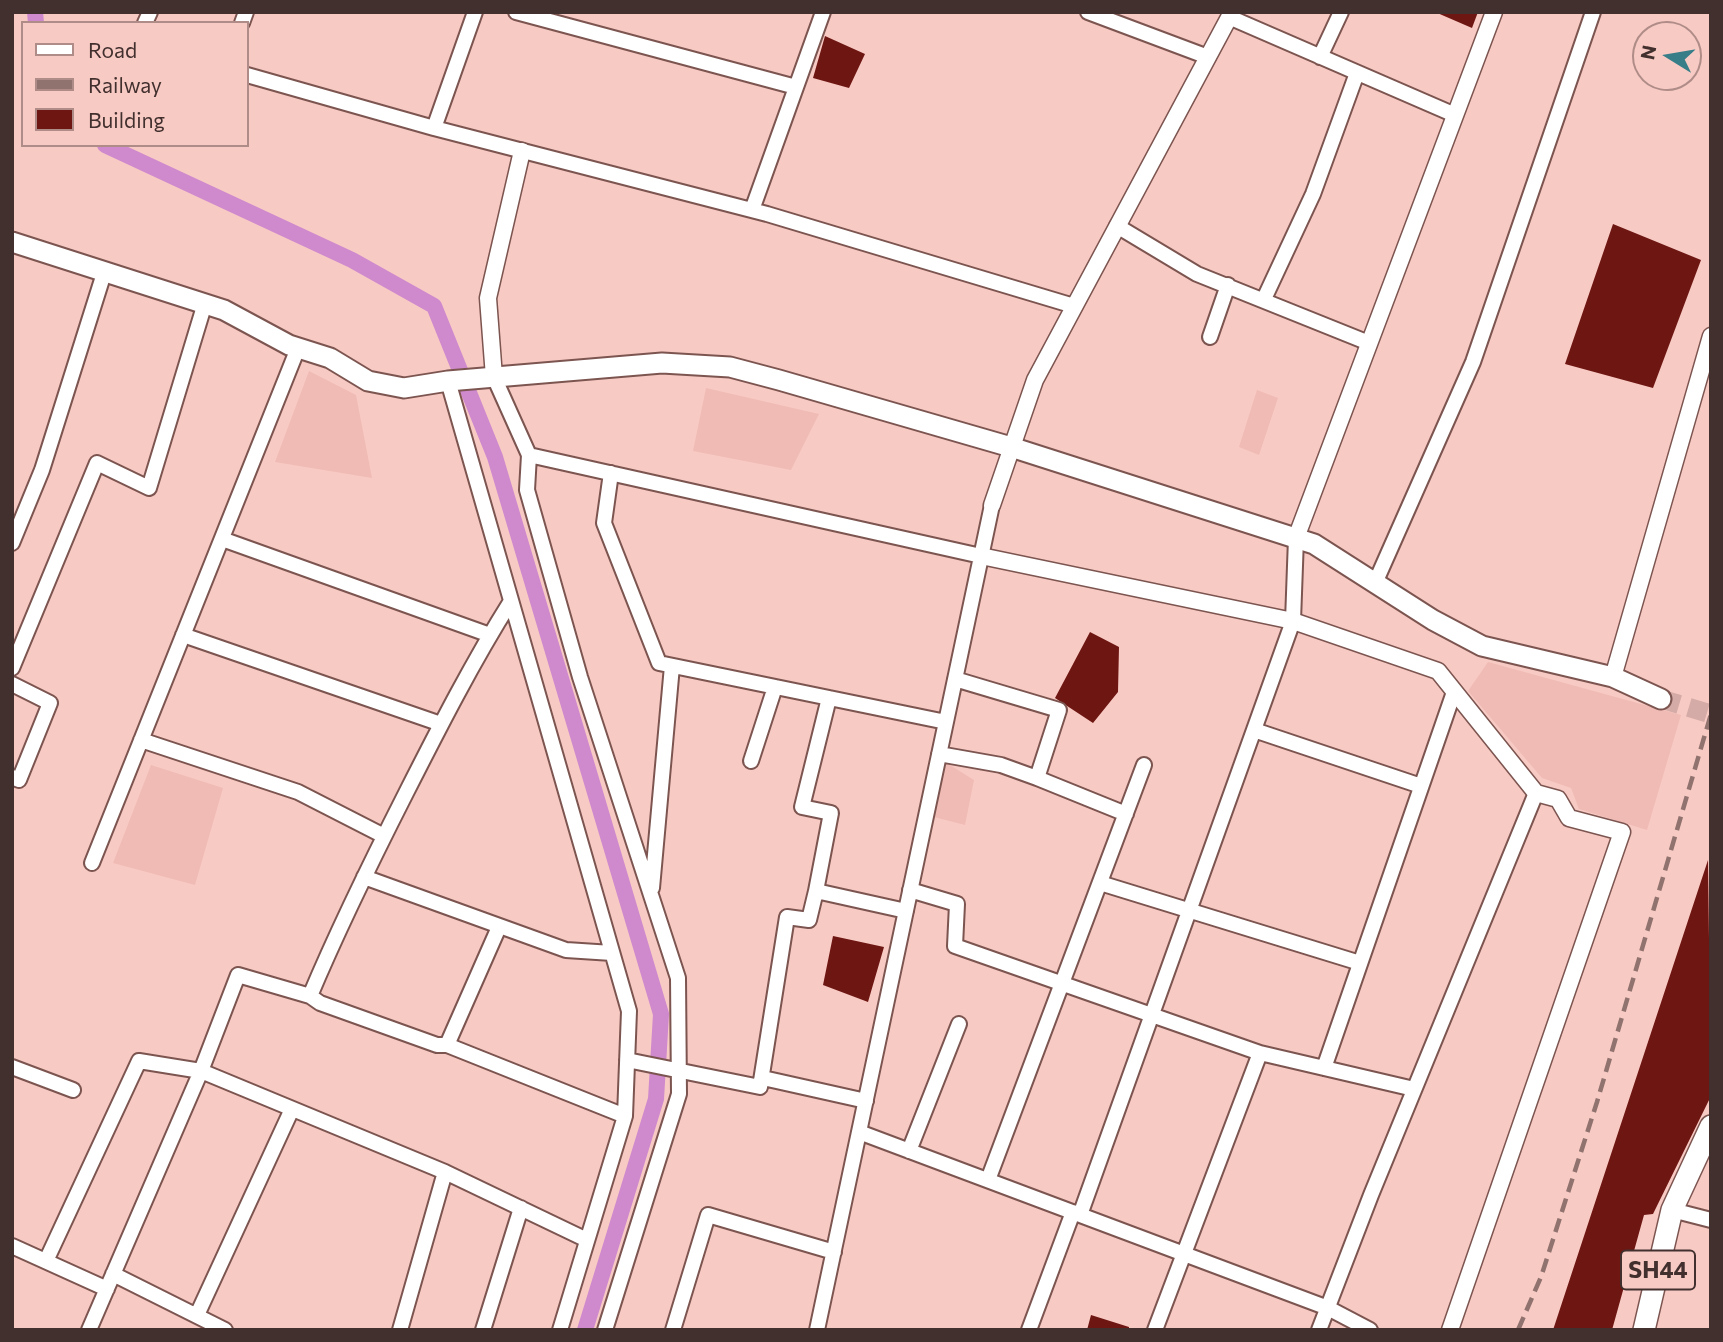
<!DOCTYPE html>
<html>
<head>
<meta charset="utf-8">
<style>
  body { margin:0 }
  #map { position:relative; width:1723px; height:1342px; overflow:hidden; background:#f8cac4; font-family:Commissioner,sans-serif }
  canvas { display:block }
  .frame { position:absolute; inset:0; border:14px solid #42302e; pointer-events:none }
  .legend { position:absolute; left:21px; top:21px; width:228px; height:126px; box-sizing:border-box; background:#f8cac4; border:2px solid #af8c88; margin:0; padding:9px 12px; list-style:none; font-size:21px; color:#42302e }
  .legend li { display:flex; align-items:center; gap:14px; height:35px }
  .legend b { width:35px; border:2px solid #af8c88 }
  .north { position:absolute; left:1632px; top:21px; width:70px; height:70px; box-sizing:border-box; background:#f8cac4; border:2px solid #af8c88; border-radius:50%; rotate:281deg; font-size:19px; font-weight:700; line-height:28px; text-align:center; color:#42302e }
  .north::after { content:''; display:block; margin:auto; width:24px; height:32px; background:#377e88; clip-path:polygon(50% 0,100% 100%,50% 72%,0 100%) }
</style>
</head>
<body>
<div id="map">
<canvas width="1723" height="1342"></canvas>
<div class="frame"></div>
<ul class="legend">
<li><b style="height:9px;background:#fff"></b>Road</li>
<li><b style="height:9px;background:#90726e"></b>Railway</li>
<li><b style="height:19px;background:#6e1612"></b>Building</li>
</ul>
<div class="north">N</div>
</div>
<script>
const context = document.querySelector('canvas').getContext('2d');
context.lineJoin = 'round';
function fill(path, color) { context.fillStyle = color; context.fill(path, 'evenodd'); }
function trace(path, color, width, dash) { context.strokeStyle = color; context.lineWidth = width; context.lineCap = dash ? 'butt' : 'round'; context.setLineDash(dash || []); context.stroke(path); }
function drawText(font, color, halo, rows, align = 'center') {
  context.font = font + ' Commissioner,sans-serif'; context.lineWidth = 7; context.setLineDash([]); context.textBaseline = 'middle'; context.strokeStyle = halo; context.fillStyle = color; for (const [text, x, y, turn = 0] of rows) {
    context.save(); context.translate(x, y); context.rotate((+turn || 0) * Math.PI / 180); context.textAlign = isNaN(turn) ? turn : align; if (halo) context.strokeText(text, 0, 0); context.fillText(text, 0, 0); context.restore();
  }
}
const built = new Path2D(`
  M309,371L356,395L372,478L275,462Z
  M706,388L819,414L791,470L693,451Z
  M1257,390L1278,398L1259,455L1239,447Z
  M1488,662L1681,715L1647,830L1579,809L1571,788L1542,778L1468,691Z
  M945,762L974,780L965,825L930,816Z
  M151,765L223,788L195,885L113,863Z`);
const canal = new Path2D(`
  M35,12L36,23
  M105,145L352,260L434,306L495,457L661,1014L656,1099L585,1330`);
const building = new Path2D(`
  M1435,12H1478L1472,28Z
  M825,36L865,54L849,88L813,78Z
  M1613,224L1701,260L1653,388L1565,364Z
  M1090,632L1119,647L1118,692L1093,723L1055,698Z
  M1708,860L1711,1096L1653,1214L1644,1215L1612,1330H1553Z
  M833,936L884,947L868,1002L823,985Z
  M1091,1315L1129,1327V1330H1087Z`);
const secondaryTunnel = new Path2D(`
  M1661,699L1711,714`);
const minor = new Path2D(`
  M475,12L434,128L767,214L1074,306
  M516,12L796,87
  M1088,12L1208,57
  M1229,17L1455,115
  M145,23L150,12
  M242,23L246,12
  M1320,57L1341,12
  M247,75L434,128
  M752,210L823,12
  M1117,226L1197,274L1369,343
  M1264,299L1313,194L1357,73
  M1210,337L1228,285
  M494,377L529,455L981,556
  M448,381L629,1011L625,1116L560,1330
  M529,455L527,490L580,677L678,978L679,1094L605,1330
  M611,473L604,523L659,663L946,722
  M222,539L490,635
  M12,543L42,470L105,270
  M1376,581L1473,362L1593,12
  M183,635L441,724
  M12,668L97,463L149,488L205,303
  M955,679L1059,710L1037,778L1126,814
  M12,684L50,703L19,780L12,777
  M829,698L802,807L831,813L816,891L906,911
  M1254,730L1421,786
  M141,740L298,792L384,836
  M939,754L1001,765L1037,778
  M751,761L775,687
  M92,863L298,348
  M364,877L566,950L612,953
  M1100,883L1360,963
  M652,888L672,666
  M910,890L957,904L955,946L1260,1053L1155,1330
  M310,996C339,927 372,860 406,793C439,728 472,663 511,601
  M447,1045L499,927
  M1260,1053L1414,1089
  M627,1060L760,1087L787,917L809,920L816,891
  M12,1067L73,1090
  M1324,1068L1454,692
  M763,1078L866,1101
  M859,1132L1328,1308L1370,1330
  M909,1151L959,1024
  M988,1180L1144,765
  M1672,1210L1711,1220
  M1080,1215L1293,621L1296,538
  M12,1246L107,1289
  M46,1261L139,1061L201,1071L238,975L310,996L320,1003L437,1045H447L625,1116
  M113,1274L225,1330
  M197,1315L292,1109
  M89,1330L201,1071L445,1172L587,1240
  M400,1330L445,1172
  M483,1330L521,1208
  M673,1330L708,1215L834,1252
  M817,1330L992,505
  M1029,1330L1073,1212
  M1319,1330L1371,1195L1536,793`);
const tertiary = new Path2D(`
  M494,377L488,298L522,151
  M992,505L1035,380L1232,12
  M1296,538L1494,12
  M981,556L1293,621L1438,671L1536,793L1558,799L1569,818L1622,832L1450,1330
  M1613,677L1711,336`);
const secondary = new Path2D(`
  M12,242L224,310L289,345L330,358L368,381L404,388L448,381L662,363L730,367L779,380L1011,447L1314,544L1433,620L1482,646L1613,677L1661,699`);
const primary = new Path2D(`
  M1644,1330L1672,1210L1711,1126`);
const rail = new Path2D(`
  M1518,1330L1541,1277L1597,1102L1711,714`);
const shields = [
  [1658,1270,74]
];
const shieldNames = [
  ["SH44",1658,1270]
];
fill(built, '#f0bbb4');
trace(canal, '#cf89cd', 16);
fill(building, '#6e1612');
trace(secondaryTunnel, '#d4aba6', 19, [19, 10]);
trace(minor, '#7c5550', 18);
trace(tertiary, '#7c5550', 19);
trace(secondary, '#7c5550', 23);
trace(primary, '#7c5550', 24);
trace(minor, '#fff', 14);
trace(tertiary, '#fff', 16);
trace(secondary, '#fff', 19);
trace(primary, '#fff', 21);
trace(rail, '#90726e', 4.5, [14, 7]);
for (const [x, y, w] of shields) { const box = new Path2D(); box.roundRect(x - w / 2, y - 19.5, w, 39, 5); context.fillStyle = '#f8cac4'; context.fill(box); trace(box, '#42302e', 2); }
drawText('bold 23px', '#42302e', null, shieldNames);
</script>
</body>
</html>
